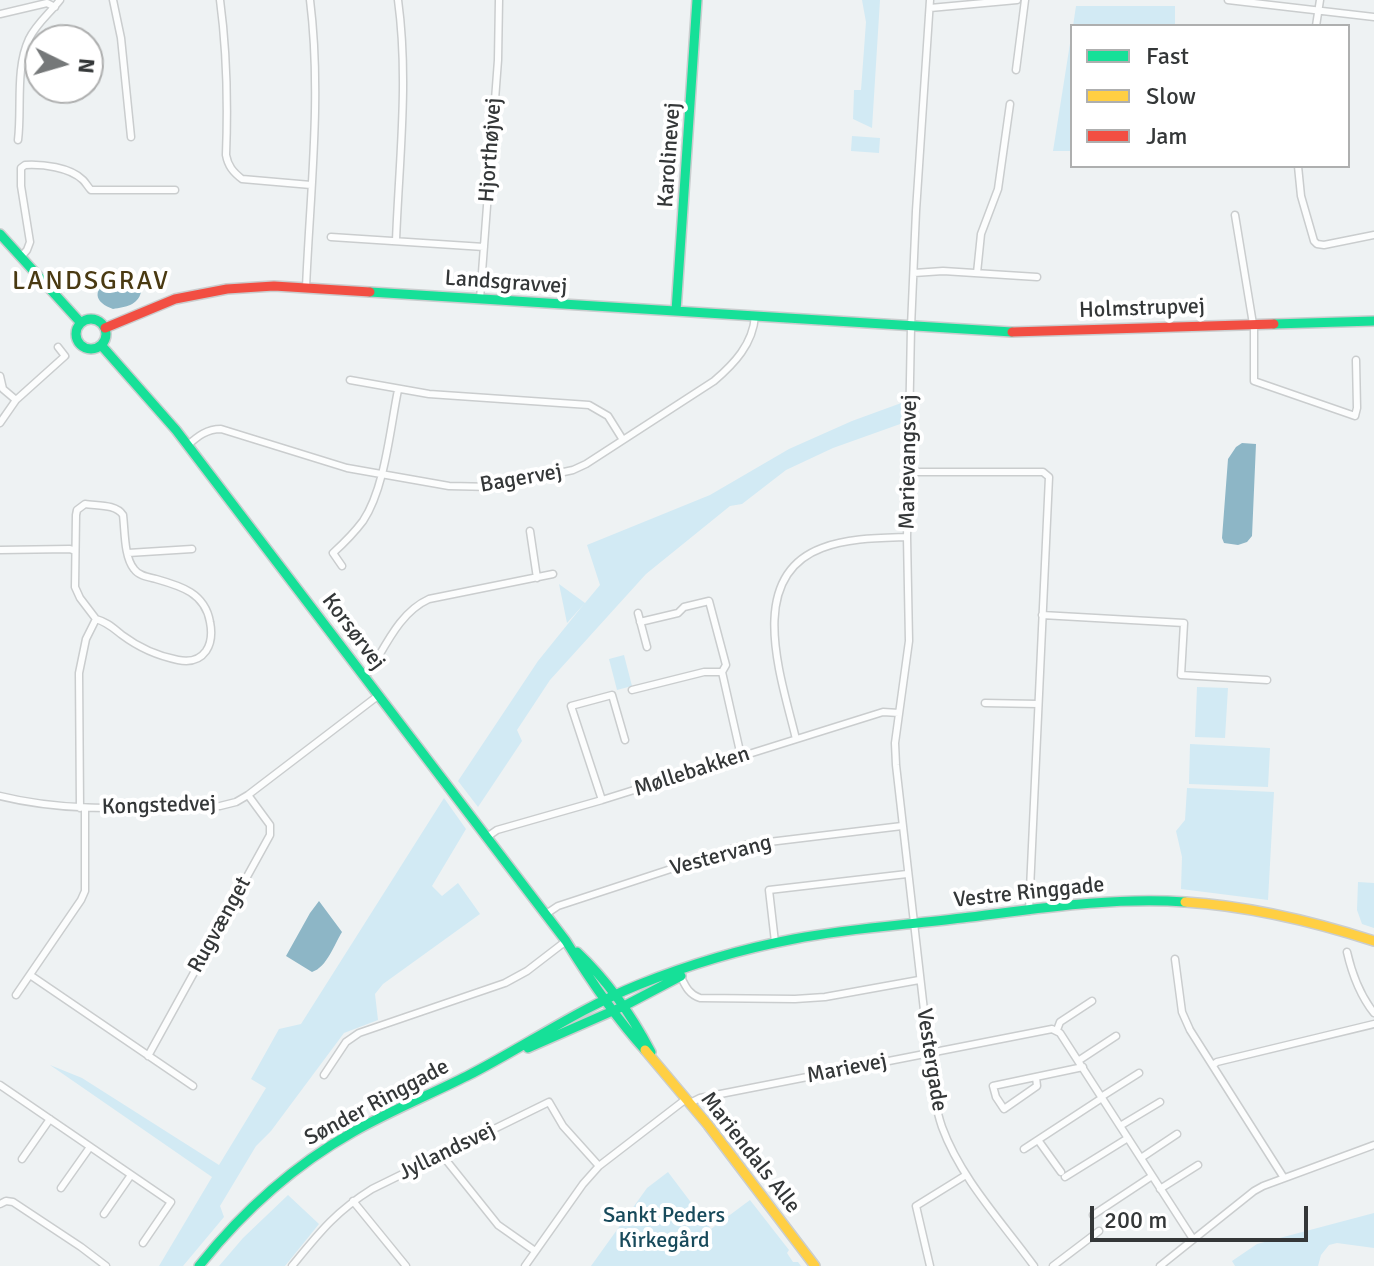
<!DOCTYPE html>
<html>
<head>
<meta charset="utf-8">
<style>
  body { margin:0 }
  #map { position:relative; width:1374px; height:1266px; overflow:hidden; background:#eef2f3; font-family:Signika,sans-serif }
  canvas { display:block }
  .legend { position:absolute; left:1070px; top:24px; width:280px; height:144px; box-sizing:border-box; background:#fff; border:2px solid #aeafaf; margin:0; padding:10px 14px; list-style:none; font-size:24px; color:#343738 }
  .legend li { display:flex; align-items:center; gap:16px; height:40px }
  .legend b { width:40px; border:2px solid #aeafaf }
  .north { position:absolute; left:24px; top:24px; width:80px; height:80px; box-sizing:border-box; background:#fff; border:2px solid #aeafaf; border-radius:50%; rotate:95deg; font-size:22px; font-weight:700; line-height:32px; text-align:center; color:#343738 }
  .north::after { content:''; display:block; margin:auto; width:28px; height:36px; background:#757879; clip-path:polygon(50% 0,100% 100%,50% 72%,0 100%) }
  .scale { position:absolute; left:1090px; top:1206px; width:218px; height:36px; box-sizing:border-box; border:4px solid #343738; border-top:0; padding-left:10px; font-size:24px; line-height:28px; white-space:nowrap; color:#343738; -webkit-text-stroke:6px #fff; paint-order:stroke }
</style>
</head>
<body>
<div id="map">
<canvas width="1374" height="1266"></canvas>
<ul class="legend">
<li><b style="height:10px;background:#16e098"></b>Fast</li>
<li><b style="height:10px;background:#ffcf43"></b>Slow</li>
<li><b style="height:10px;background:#f24e42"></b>Jam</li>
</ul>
<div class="north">N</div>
<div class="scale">200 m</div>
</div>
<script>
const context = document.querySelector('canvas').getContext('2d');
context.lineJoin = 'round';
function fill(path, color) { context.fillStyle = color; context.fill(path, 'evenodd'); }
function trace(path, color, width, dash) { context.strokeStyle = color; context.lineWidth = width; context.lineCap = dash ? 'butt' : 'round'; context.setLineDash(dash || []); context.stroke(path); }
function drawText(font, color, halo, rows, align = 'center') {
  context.font = font + ' Signika,sans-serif'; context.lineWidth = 8; context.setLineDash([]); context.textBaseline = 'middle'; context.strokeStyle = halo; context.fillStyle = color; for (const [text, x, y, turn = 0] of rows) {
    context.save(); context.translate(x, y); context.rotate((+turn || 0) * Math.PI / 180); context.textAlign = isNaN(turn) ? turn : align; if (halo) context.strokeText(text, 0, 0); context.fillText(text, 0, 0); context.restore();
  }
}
const green = new Path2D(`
  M862,0H880L872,128L853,119L854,90H861L866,22Z
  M1076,6H1175V26H1073Z
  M1072,31V151H1053Z
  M852,136L880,138L879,153L851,151Z
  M904,402L903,423L833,448L786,470L742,504L730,506L646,574L550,680L517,730L522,741L478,807L458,781L538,661L584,604L567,623L559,584L585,603L600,585L587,545L710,495L789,449L852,421Z
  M624,655L632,686L617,690L609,659Z
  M1197,687L1228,688L1225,738L1195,737Z
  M1190,744L1270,748L1268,787L1189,784Z
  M1187,788L1274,792L1268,900L1181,889L1182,857L1176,831L1185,820Z
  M444,798L466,829L432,886L442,896L458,883L480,914L383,984L375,994L378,1020L344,1033L271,1131L256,1146L220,1206L224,1217L183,1266H159L212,1177L50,1065L82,1078L219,1165L266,1088L251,1079L279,1029L301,1024Z
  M1358,882L1374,883V928L1362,924L1357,910Z
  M668,1172L711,1229L750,1200L789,1250L787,1253L793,1262H798L801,1266H591L647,1188Z
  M288,1195L319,1224L285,1266H219L243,1238Z
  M1374,1213V1248L1337,1243L1329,1245L1321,1255L1318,1266H1235L1232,1261L1257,1244Z`);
const water = new Path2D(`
  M112,280H131L136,282L141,292C138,305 126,307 113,309C109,307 105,306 102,303C91,293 103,283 112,280Z
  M1242,443L1256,444L1252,536L1247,542L1238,545L1224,543L1222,538L1228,459L1236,447Z
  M319,901L342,932C334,945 327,967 312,972L286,956L310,913Z`);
const street = new Path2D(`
  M113,0L121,38L131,137
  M220,0C227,52 228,103 226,155C228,166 233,172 242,179L311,185
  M930,0L916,211L911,327L907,537L909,641L895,743L896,765L929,1054C932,1079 934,1104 942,1127C961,1179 1002,1222 1034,1266
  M1228,0L1374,17
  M930,8L1017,0
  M0,14L47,3L55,7
  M1316,26L1320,0
  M1016,70L1025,0
  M18,140C22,108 15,69 29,39C36,24 50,13 60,0
  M1298,166L1301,196L1314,241L1317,244L1324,245L1374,235
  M1235,215L1254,330V381L1355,416L1357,408L1356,360
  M331,237L484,247
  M396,241C399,161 409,80 398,0
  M21,257L27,250L30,242L21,186V168L25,165C42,164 70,167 83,180C86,183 88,187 91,190H175
  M914,273L943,271L1037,277
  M977,273L981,234L998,189L1010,104
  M306,288C310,192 322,96 310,0
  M480,299L498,60L499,0
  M0,376L3,389L16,400
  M350,380L429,394L589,405L608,416L623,440
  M0,423L16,400L65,356L58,347
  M188,445C198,436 207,429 221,429L347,468L449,486L494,487L573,470L586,464L714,381C734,364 753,344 755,316
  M909,472H1043L1049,477L1029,911
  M530,531L537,578
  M0,550L70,549L75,551
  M128,553L192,549
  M342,566L333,553C344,543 354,533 363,521C385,488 390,429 398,390
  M638,613L647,647
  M1042,615L1184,623L1181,675L1267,680
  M722,672L741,756
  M364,675L370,671C386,645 400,612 429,599L553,574
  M632,690L704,672H722L726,665L709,601L684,607L678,613L640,622
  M985,703L1038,704
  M796,739C782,680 744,577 822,548C848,538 880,538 907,537
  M0,796C72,814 146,807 220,806L236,802L248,795L379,695
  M602,800L571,706L612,695L625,740
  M80,808L79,673L86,639L96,619C107,622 113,628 122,635C138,647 158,656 178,660C188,662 199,661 206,651C212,642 212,632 210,622C205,593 181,586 156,579C148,577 139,576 134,569C124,557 125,531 123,515C116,504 97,506 85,504L77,510L76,515L75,587L80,598L96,619
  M487,837L497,830L602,800L883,712L899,713
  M546,914L558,906L744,845L902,826
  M775,942L769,890L907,874
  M1347,952C1352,974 1359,994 1374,1013
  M1175,959L1182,1012L1190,1030L1284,1178
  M30,975L193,1086
  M680,975C685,985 688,994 700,998L795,999L825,997L919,980
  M16,995L81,900L85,891V808
  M1057,1030L1060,1022L1092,1001
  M148,1056L270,835V825L248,795
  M1078,1061L1116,1036
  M1213,1065L1217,1062L1374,1024
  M324,1075L346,1042L359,1033L505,983L527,971L566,941
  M1036,1077L1037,1086L1004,1109L996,1097L993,1086L1083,1067
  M0,1085L171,1202L143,1243
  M1101,1097L1139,1073
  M690,1103L700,1098L1052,1029L1060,1033L1193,1239
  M1120,1126L1160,1102
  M1038,1140L1061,1172
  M1024,1149L1102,1098
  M442,1155L498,1225L535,1251
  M1141,1158L1177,1134
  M22,1159L50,1119
  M1065,1177L1128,1138
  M61,1188L90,1147
  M1160,1189L1198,1165
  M353,1201L406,1266
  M0,1204L6,1201L13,1202L81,1247L106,1266
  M104,1214L131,1175
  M1093,1215L1152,1176
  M292,1266C319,1233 335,1212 372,1189L549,1102L563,1126L599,1166
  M525,1266L583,1184L599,1166L686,1099
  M930,1266L916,1206L966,1175
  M1053,1266L1099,1231
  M1160,1266L1254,1191L1263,1186L1374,1145`);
const fast = new Path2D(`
  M0,234L81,323
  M370,292L1012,332
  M676,311L697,0
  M76 334a15 15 0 1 1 30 0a15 15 0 1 1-30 0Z
  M1274,324L1374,321
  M101,345L176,430L566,941C590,980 614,1016 645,1050
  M577,952C608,981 631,1014 651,1052
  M528,1048L624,1006L681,976
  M199,1266C242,1212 293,1166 353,1132C390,1111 429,1095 467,1076C524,1047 578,1009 638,985C688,965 741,949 794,939C850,928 906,925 962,918C1036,909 1111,897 1185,902`);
const slow = new Path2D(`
  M1185,902C1250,906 1312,921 1374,941
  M645,1050L708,1125L815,1266`);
const jam = new Path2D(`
  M105,328L175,299L227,289L274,286L370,292
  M1012,332L1274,324`);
const streetNames = [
  ["Hjorthøjvej",491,150,-86],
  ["Karolinevej",670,155,-86],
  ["Landsgravvej",506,283,4],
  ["Holmstrupvej",1142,309,-2],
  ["Marievangsvej",909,462,-89],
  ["Bagervej",521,479,-10],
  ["Korsørvej",353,632,53],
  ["Møllebakken",692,772,-18],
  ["Kongstedvej",159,806,-2],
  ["Vestervang",721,856,-15],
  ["Vestre Ringgade",1029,893,-6],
  ["Rugvænget",220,925,-61],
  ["Vestergade",931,1060,81],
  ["Marievej",847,1069,-11],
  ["Sønder Ringgade",377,1103,-28],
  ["Jyllandsvej",447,1152,-26],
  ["Mariendals Alle",750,1153,52]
];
const parkNames = [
  ["Sankt Peders",664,1216],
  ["Kirkegård",664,1241]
];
const quarterNames = [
  ["LANDSGRAV",91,282]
];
fill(green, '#d2eaf4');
fill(water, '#8db6c6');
trace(street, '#cacdce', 9);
trace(fast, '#cacdce', 12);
trace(slow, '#cacdce', 12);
trace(jam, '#cacdce', 12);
trace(street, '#fcfdfd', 6);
trace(fast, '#16e098', 9);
trace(slow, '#ffcf43', 9);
trace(jam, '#f24e42', 9);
drawText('22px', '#343738', '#fff', streetNames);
drawText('22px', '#184a5b', '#fff', parkNames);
context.letterSpacing = '2px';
drawText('26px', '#4a3a12', '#fff', quarterNames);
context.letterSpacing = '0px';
</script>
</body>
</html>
